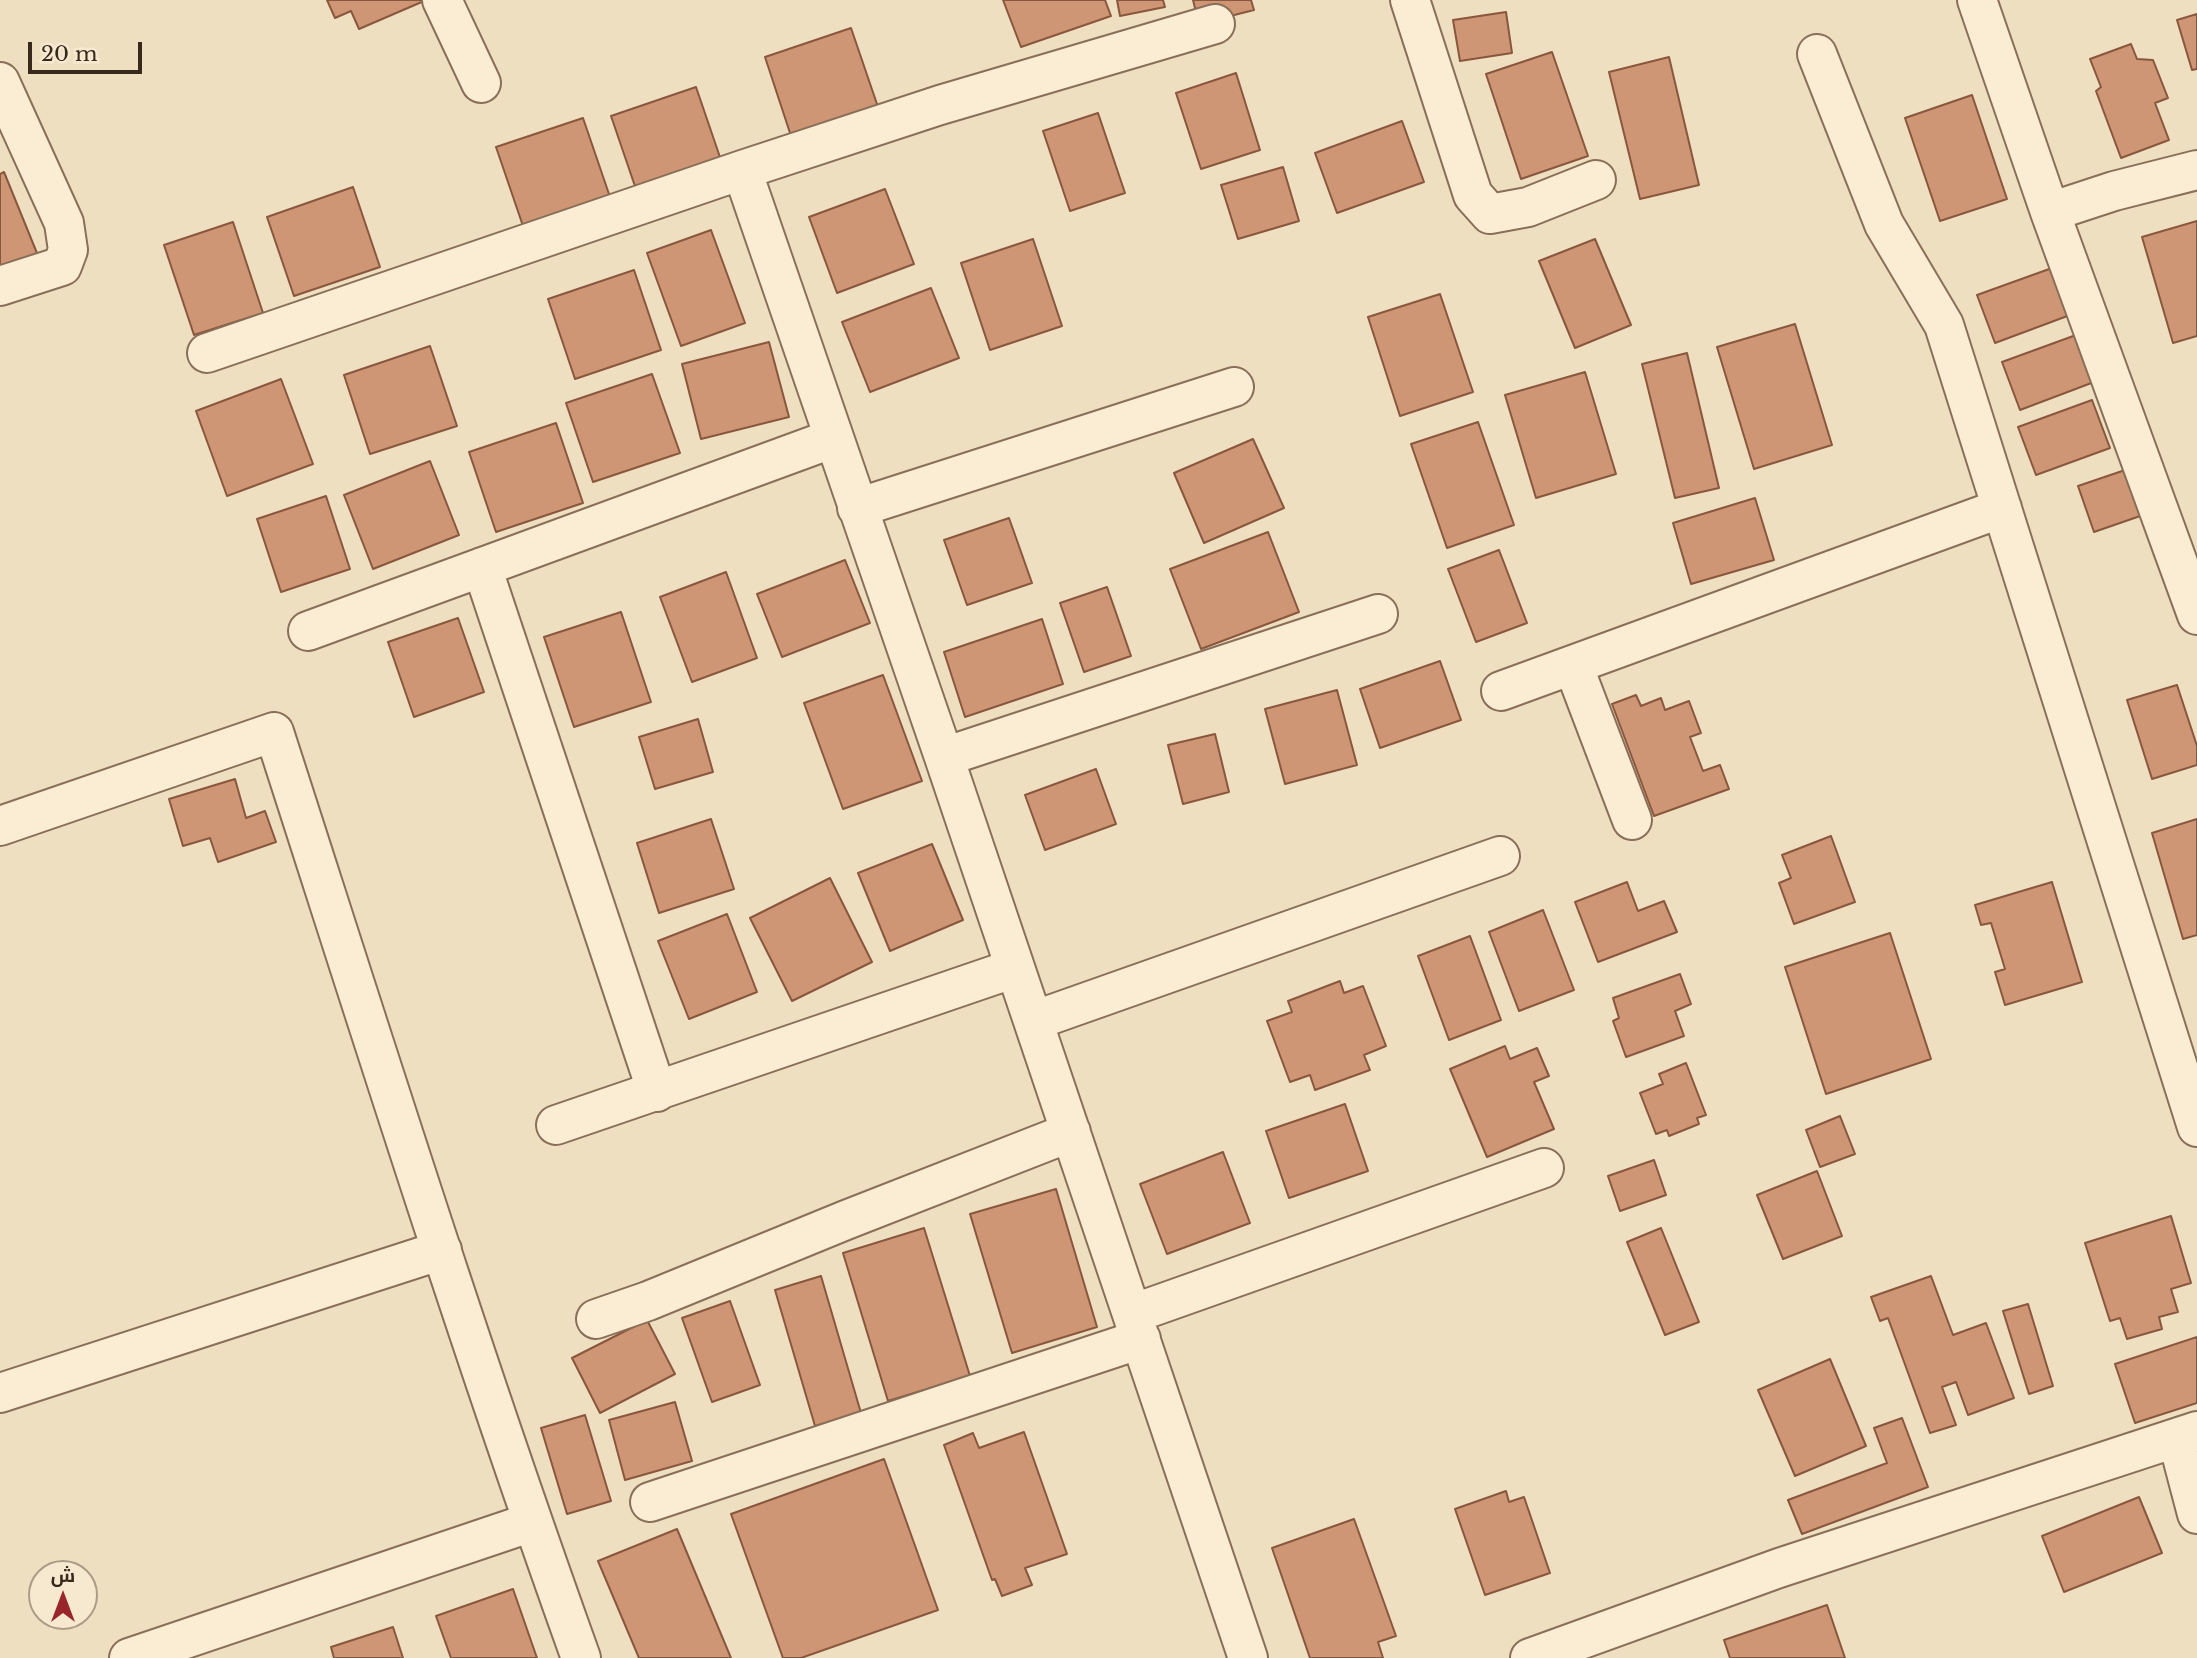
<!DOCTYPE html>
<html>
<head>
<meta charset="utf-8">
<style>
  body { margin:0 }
  #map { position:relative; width:2197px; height:1658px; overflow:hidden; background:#efdfc1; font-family:"Libre Baskerville",Cairo,serif }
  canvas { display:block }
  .north { position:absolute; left:28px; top:1560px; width:70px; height:70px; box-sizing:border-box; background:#f7e9d0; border:2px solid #ab9c88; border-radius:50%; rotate:0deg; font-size:19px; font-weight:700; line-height:28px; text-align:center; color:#38291d }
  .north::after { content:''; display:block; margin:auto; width:24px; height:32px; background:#9a262d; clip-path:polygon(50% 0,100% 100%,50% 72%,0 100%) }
  .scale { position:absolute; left:28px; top:42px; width:114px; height:32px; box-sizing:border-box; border:4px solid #38291d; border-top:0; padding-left:9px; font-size:21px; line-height:24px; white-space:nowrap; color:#38291d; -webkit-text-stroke:5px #f7e9d0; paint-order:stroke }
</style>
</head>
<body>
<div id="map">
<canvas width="2197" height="1658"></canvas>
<div class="north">ش</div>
<div class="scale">20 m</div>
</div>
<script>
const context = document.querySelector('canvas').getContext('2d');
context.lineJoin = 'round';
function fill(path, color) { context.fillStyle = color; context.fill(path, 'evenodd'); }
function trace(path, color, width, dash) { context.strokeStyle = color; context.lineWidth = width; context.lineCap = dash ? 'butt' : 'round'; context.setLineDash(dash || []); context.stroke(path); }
const building = new Path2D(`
  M327,0H423L424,1L359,29L351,11L335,18Z
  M1003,0H1105L1111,16L1021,47Z
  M1117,0H1163L1165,7L1120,16Z
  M1193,0H1251L1254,10L1199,24Z
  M1506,12L1512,53L1460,61L1453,20Z
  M2197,14V69L2192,70L2177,20Z
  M851,28L878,107L791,136L765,57Z
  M2131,44L2137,59L2153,60L2168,98L2155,103L2169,140L2121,158L2096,91L2101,87L2090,59Z
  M1552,52L1588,156L1521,179L1486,74Z
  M1669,57L1699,185L1640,199L1609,72Z
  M1236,73L1260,150L1201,169L1176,93Z
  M696,87L723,166L638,195L611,116Z
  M1972,95L2007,199L1940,221L1905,118Z
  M1098,113L1125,193L1070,211L1043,131Z
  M583,118L610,197L523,226L496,147Z
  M1402,121L1424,182L1337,213L1315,153Z
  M1283,167L1299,221L1238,239L1221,185Z
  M4,172L41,263L0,279V174Z
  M353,187L380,267L294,296L267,217Z
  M885,189L914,264L837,293L809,217Z
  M2197,221V336L2173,343L2142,237Z
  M233,222L263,313L194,335L164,245Z
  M711,230L745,323L681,346L647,253Z
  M1033,239L1062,326L990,350L961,263Z
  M1595,239L1631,325L1575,348L1539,261Z
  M2052,268L2070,315L1995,343L1977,295Z
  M634,270L661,350L575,379L548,299Z
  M931,288L959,358L870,392L842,322Z
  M1440,294L1473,392L1400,416L1368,317Z
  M1795,324L1832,445L1754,469L1717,347Z
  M2076,335L2094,382L2020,410L2002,362Z
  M769,342L789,417L701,439L682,364Z
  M430,346L457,426L370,454L344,375Z
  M1687,353L1719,488L1675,498L1642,364Z
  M1585,372L1616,474L1536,498L1505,395Z
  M652,374L680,453L593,482L566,403Z
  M281,379L313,464L227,496L196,411Z
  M2092,400L2110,448L2036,475L2018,427Z
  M1478,422L1514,525L1447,548L1411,444Z
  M556,423L583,503L496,532L469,452Z
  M1253,439L1284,508L1204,543L1174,473Z
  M430,461L459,535L373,569L344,495Z
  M2131,468L2146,514L2094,532L2078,486Z
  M326,496L350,569L281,592L257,519Z
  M1755,498L1774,560L1691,584L1673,523Z
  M1009,518L1032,583L967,605L944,540Z
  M1268,532L1299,612L1201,649L1170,569Z
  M1499,550L1527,623L1476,642L1448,569Z
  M845,560L870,623L782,657L757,594Z
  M726,572L757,658L692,682L660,597Z
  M1107,587L1131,656L1084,672L1060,603Z
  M621,612L651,702L574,727L544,637Z
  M458,618L484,692L414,717L388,642Z
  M1042,619L1063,684L965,717L944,652Z
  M1440,661L1461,720L1380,748L1360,689Z
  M883,675L922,781L843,809L804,703Z
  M2177,685L2197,746V765L2152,779L2127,700Z
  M1337,690L1357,765L1285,784L1265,709Z
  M1636,695L1641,706L1661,698L1665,710L1689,701L1701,733L1690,737L1703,771L1720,765L1729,789L1654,816L1612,704Z
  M698,719L713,772L655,789L639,737Z
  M1215,734L1229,792L1183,804L1168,745Z
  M1096,769L1116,824L1045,850L1025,795Z
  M235,779L246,818L265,811L276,842L218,862L210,838L183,846L169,799Z
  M711,819L734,889L659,913L637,843Z
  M2197,819V935L2183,939L2152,833Z
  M1831,836L1855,902L1794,924L1779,883L1791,878L1782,855Z
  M932,844L963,920L890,951L858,873Z
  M830,878L872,962L792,1001L750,918Z
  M1627,882L1638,911L1664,901L1677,932L1598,962L1575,902Z
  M2052,882L2082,982L2005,1005L1995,972L2005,969L1991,923L1981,925L1975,905Z
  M1543,910L1574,990L1519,1011L1489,932Z
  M727,914L757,992L689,1019L658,941Z
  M1890,933L1931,1059L1826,1094L1785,967Z
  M1470,936L1501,1020L1449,1040L1418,956Z
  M1680,974L1691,1004L1675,1011L1684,1036L1626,1057L1613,1021L1619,1018L1613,998Z
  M1340,981L1344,993L1363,986L1386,1046L1364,1055L1370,1070L1315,1090L1310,1075L1290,1082L1267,1021L1292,1012L1288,1001Z
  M1505,1046L1510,1059L1537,1048L1549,1076L1534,1082L1554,1129L1487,1157L1450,1069Z
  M1686,1063L1706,1115L1697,1118L1699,1124L1669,1136L1667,1130L1656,1134L1640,1093L1663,1084L1659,1074Z
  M1345,1104L1368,1171L1289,1198L1266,1131Z
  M1840,1116L1855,1154L1820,1167L1806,1130Z
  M1223,1152L1250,1223L1167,1254L1140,1184Z
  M1654,1160L1666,1195L1620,1211L1608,1176Z
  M1817,1171L1842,1236L1783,1259L1757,1195Z
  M1056,1189L1097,1327L1012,1353L970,1214Z
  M2171,1216L2191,1283L2171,1289L2178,1312L2159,1317L2162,1329L2127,1339L2120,1318L2110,1321L2085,1243Z
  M924,1228L970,1376L888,1401L843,1253Z
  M1661,1228L1699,1322L1665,1335L1627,1242Z
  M821,1276L861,1413L815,1426L775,1290Z
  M1931,1276L1953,1335L1986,1323L2014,1398L1968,1415L1956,1382L1942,1387L1956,1425L1930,1433L1888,1318L1880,1321L1871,1297Z
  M730,1301L760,1385L712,1402L682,1318Z
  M2028,1304L2053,1386L2029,1394L2003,1311Z
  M647,1320L675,1374L600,1413L572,1358Z
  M2197,1337V1403L2135,1423L2115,1364Z
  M1830,1359L1866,1446L1795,1476L1758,1390Z
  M675,1402L692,1461L625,1480L609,1420Z
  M585,1415L611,1501L567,1514L541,1428Z
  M1902,1418L1928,1487L1802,1534L1788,1500L1887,1463L1874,1428Z
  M1024,1432L1067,1554L1025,1568L1032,1585L1002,1596L995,1579L992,1580L944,1445L973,1433L979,1448Z
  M884,1459L938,1610L801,1658H783L731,1514Z
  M1506,1491L1509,1502L1524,1497L1550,1573L1485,1595L1455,1509Z
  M2139,1497L2162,1553L2064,1592L2042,1536Z
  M1354,1519L1396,1636L1378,1642L1383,1658H1310L1272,1548Z
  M677,1529L731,1658H639L598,1561Z
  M513,1589L537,1658H451L436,1616Z
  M1827,1605L1845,1658H1730L1724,1640Z
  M393,1627L403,1658H334L331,1647Z`);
const minor = new Path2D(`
  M442,0L481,83
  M1410,0L1473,195L1490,214L1528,207L1596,180
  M1977,0L2050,212L2197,615
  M1817,54L1884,224L1944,325L2197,1127
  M0,82L64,223L68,250L62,266L0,286
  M742,170L944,757L1248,1658
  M2050,212L2114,191L2197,170
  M207,353L742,170L940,105L1215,24
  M857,508L1234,387
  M482,567L657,1092
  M308,631L834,438
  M1573,665L1632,820
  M1501,691L2002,508
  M944,757L1378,614
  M0,826L274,732C374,1042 471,1352 581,1658
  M1033,1021L1500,856
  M556,1125L1015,968
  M1132,1314L1544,1168
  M596,1319L648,1301L846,1220L1071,1132
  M0,1393L442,1250
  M2177,1438L2197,1514
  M650,1502L1141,1339
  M129,1658L532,1522
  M1530,1658L1779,1568L2197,1431`);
fill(building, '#cf9675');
trace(building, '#89573d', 2);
trace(minor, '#896f58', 42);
trace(minor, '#faedd4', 38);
</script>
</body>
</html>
